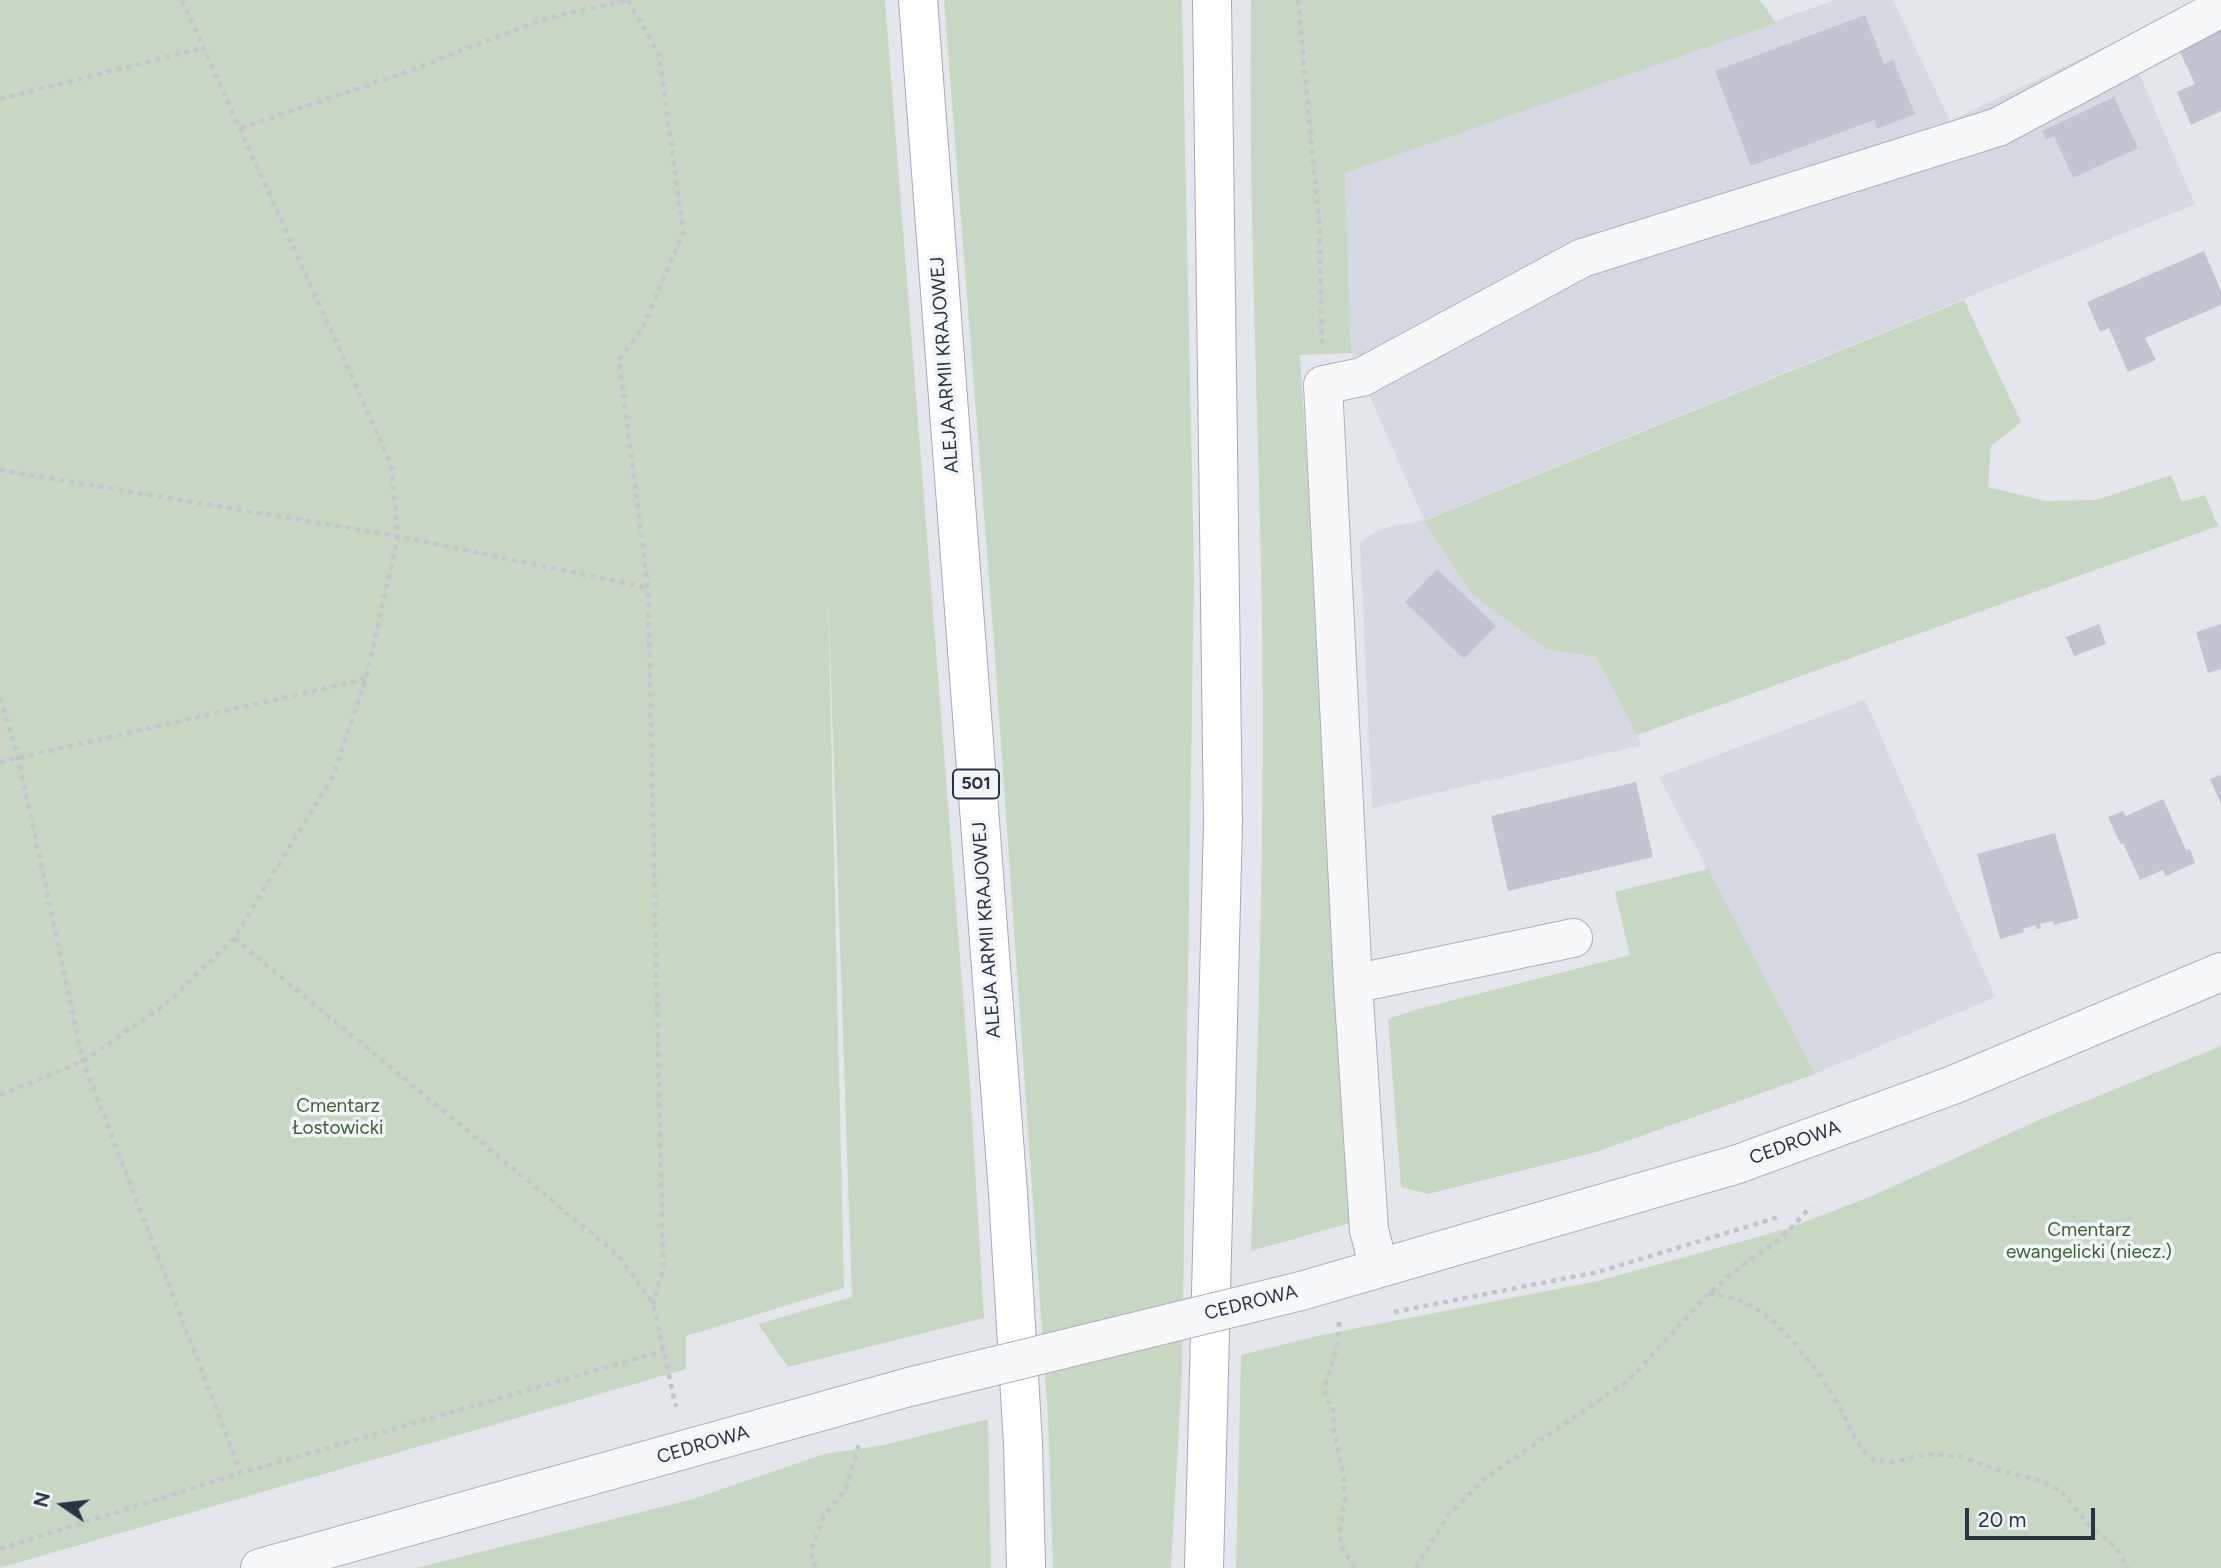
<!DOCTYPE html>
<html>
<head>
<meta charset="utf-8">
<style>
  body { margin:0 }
  #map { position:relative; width:2221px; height:1568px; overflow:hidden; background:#e3e7ec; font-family:Figtree,sans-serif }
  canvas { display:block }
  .north { position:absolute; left:28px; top:1470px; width:70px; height:70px; -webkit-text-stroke:5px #f3f6f9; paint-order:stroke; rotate:284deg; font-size:19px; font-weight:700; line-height:28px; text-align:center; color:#293346 }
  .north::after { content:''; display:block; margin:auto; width:24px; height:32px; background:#293346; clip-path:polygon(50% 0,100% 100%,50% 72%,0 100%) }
  .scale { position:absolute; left:1965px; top:1508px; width:130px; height:32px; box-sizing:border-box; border:4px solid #293346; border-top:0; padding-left:9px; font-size:21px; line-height:24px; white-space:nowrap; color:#293346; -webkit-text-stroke:5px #f3f6f9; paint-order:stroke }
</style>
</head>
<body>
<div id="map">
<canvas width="2221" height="1568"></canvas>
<div class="north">N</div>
<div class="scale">20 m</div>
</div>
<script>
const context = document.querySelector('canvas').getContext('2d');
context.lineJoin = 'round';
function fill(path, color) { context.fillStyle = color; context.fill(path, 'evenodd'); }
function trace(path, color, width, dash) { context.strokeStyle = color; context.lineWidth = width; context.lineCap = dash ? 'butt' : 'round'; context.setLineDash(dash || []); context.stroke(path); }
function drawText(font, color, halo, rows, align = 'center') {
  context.font = font + ' Figtree,sans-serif'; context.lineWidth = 7; context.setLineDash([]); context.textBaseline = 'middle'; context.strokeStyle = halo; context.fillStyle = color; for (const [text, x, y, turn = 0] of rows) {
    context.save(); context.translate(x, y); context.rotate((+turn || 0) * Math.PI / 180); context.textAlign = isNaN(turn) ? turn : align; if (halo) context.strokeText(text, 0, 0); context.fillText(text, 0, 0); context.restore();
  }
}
const built = new Path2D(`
  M1835,0H1893L1950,121L2124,38L2195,204L1425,520L1473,595L1546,649L1596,657L1642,745L1372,808L1360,542L1380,529L1424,520L1351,353L1345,173Z
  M1865,700L1995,997L1815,1074L1659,777Z`);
const green = new Path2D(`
  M0,0H885L970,1085L984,1318L788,1367L758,1324L852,1297L828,594L844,1288L686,1336V1369L0,1568Z
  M944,0H1182L1194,571L1182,1372L1171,1568H1053L1048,1417L994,643Z
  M1251,0H1760L1776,23L1345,173L1351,353L1300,355L1354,1222L1251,1251C1258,1042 1265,832 1262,622C1259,415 1248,208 1251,0Z
  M1964,300L2021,422L1991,446L1988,487L2045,501L2097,500L2171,475L2182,502L2205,495L2218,526L1637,735L1596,657L1546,649L1473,595L1424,521Z
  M1708,869L1815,1074L1596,1152L1428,1194L1401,1187L1388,1019L1415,1010L1630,955L1615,892Z
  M2221,1046V1568H1236L1241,1355L1322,1335L1598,1281L1786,1229L1872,1196L2039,1120Z
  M988,1419L991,1568H416L693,1499L824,1454L884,1445Z`);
const building = new Path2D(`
  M1865,15L1884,64L1893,60L1915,114L1877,129L1874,120L1751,166L1715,71Z
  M2221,30V111L2191,125L2177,92L2195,84L2179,50Z
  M2114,97L2138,148L2073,178L2054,136L2046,140L2042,131Z
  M2204,251L2221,291V305L2145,338L2156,360L2128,372L2109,328L2100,332L2087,302Z
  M1437,569L1496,626L1464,659L1405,602Z
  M2099,624L2106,644L2074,656L2066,637Z
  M2221,624V669L2208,673L2196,632Z
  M2221,775V804L2210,779Z
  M1636,782L1653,857L1508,891L1491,816Z
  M2163,799L2186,850L2190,849L2195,863L2166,876L2163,870L2140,880L2123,843L2121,845L2108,817L2123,811L2126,816Z
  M2055,833L2079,918L2054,925L2053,921L2040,924L2041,928L2039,929H2036V925L2023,929L2024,932L2000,939L1977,854Z`);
const path = new Path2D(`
  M628,0L659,55L683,232L642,329L619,360L648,588L663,1269L653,1304
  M1298,0L1319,223L1322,345
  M0,99L203,48
  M241,128L398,75L544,19L627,0
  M0,470L398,536L648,588
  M0,698L18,757L83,1061L241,1473
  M0,762L366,679
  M234,938L619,1256L653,1304L676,1407
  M0,1095L83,1061L166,1004L234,938L333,776L366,679L398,536L391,464L182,0
  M1709,1293C1721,1296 1735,1298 1746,1303C1781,1319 1822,1374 1840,1408C1852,1430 1854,1445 1875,1461L1895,1462L1925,1454L1958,1456L1998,1470L2042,1481L2062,1492L2087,1523L2116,1548L2128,1568
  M1394,1312L1598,1272L1782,1216
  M1339,1322L1338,1342L1326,1383L1325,1396L1333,1409L1334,1431L1343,1473L1345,1500L1340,1532L1342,1548L1355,1568
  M0,1549L241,1473L663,1351
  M815,1568L811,1551L824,1516L846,1489L859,1444
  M1416,1568L1448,1515L1488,1476L1629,1380L1709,1293L1731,1274L1780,1239L1811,1207`);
const minor = new Path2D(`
  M1353,984L1573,938
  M1379,1268L1369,1230L1353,984L1323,385L1362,377L1582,258L1998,127L2221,8
  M1301,1291L1738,1164L1953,1085L2221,972
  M260,1568L909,1387`);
const major = new Path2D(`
  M918,0L1008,1193L1023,1443L1026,1568
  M1204,1568L1223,823L1212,0`);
const minorBridge = new Path2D(`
  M909,1387L1301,1291`);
const shields = [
  [976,784,46]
];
const shieldNames = [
  ["501",976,784]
];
const streetNames = [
  ["ALEJA ARMII KRAJOWEJ",945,365,-94],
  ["ALEJA ARMII KRAJOWEJ",987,930,-94],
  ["CEDROWA",1795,1143,-20],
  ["CEDROWA",1251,1303,-14],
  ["CEDROWA",703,1445,-16]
];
const parkNames = [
  ["Cmentarz",338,1106],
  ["Łostowicki",338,1128],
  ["Cmentarz",2089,1230],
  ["ewangelicki (niecz.)",2089,1252]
];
fill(built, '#d4d9e2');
fill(green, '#c8d7c4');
fill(building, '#c0c5d0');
trace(minor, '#abb1ba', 40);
trace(major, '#a2aab9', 40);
trace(path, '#c1c5cb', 4.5, [5, 5]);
trace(minor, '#f7f8fa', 38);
trace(major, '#fff', 38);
trace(minorBridge, '#abb1ba', 40, []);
trace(minorBridge, '#f7f8fa', 38);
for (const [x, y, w] of shields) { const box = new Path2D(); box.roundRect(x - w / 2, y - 14.5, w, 29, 5); context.fillStyle = '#f3f6f9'; context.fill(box); trace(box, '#293346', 2); }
drawText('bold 18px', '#293346', null, shieldNames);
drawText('19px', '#293346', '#f3f6f9', streetNames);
drawText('19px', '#3d6335', '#f3f6f9', parkNames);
</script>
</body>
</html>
